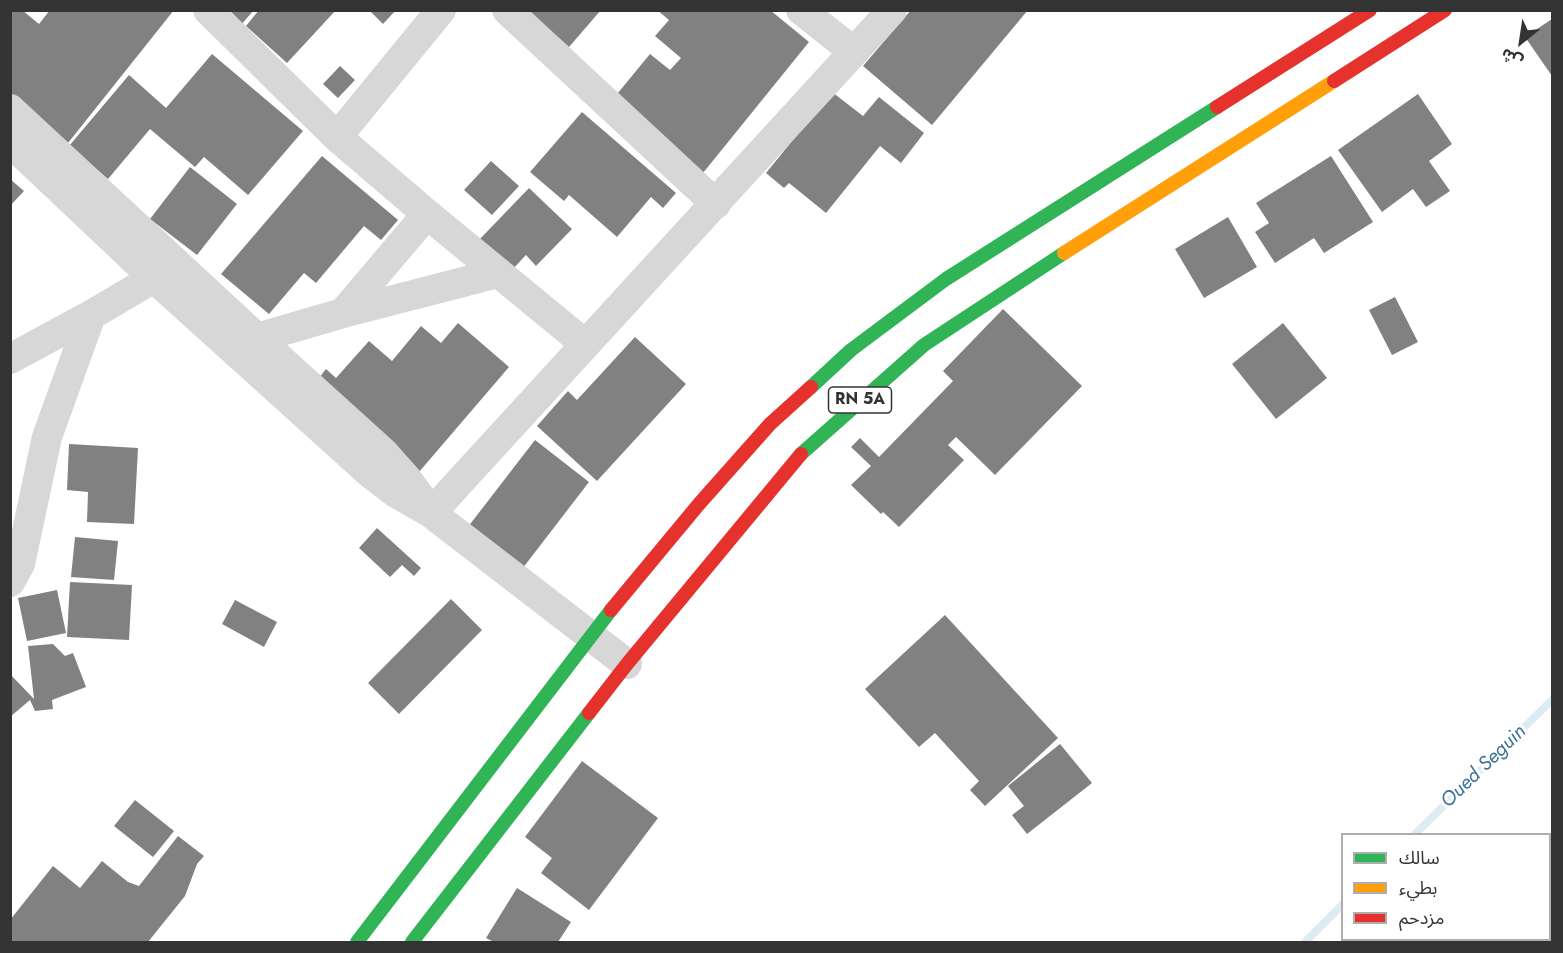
<!DOCTYPE html>
<html>
<head>
<meta charset="utf-8">
<style>
  body { margin:0 }
  #map { position:relative; width:1563px; height:953px; overflow:hidden; background:#fff; font-family:Jost,"Noto Sans Arabic",sans-serif }
  canvas { display:block }
  .frame { position:absolute; inset:0; border:12px solid #333; pointer-events:none }
  .legend { position:absolute; left:1341px; top:833px; width:210px; height:108px; box-sizing:border-box; background:#fff; border:2px solid #adadad; margin:0; padding:8px 10px; list-style:none; font-size:18px; color:#333 }
  .legend li { display:flex; align-items:center; gap:12px; height:30px }
  .legend b { width:30px; border:2px solid #adadad }
  .north { position:absolute; left:1491px; top:12px; width:60px; height:60px; -webkit-text-stroke:4px #fff; paint-order:stroke; rotate:210deg; font-size:16px; font-weight:700; line-height:24px; text-align:center; color:#333 }
  .north::after { content:''; display:block; margin:auto; width:21px; height:27px; background:#333; clip-path:polygon(50% 0,100% 100%,50% 72%,0 100%) }
</style>
</head>
<body>
<div id="map">
<canvas width="1563" height="953"></canvas>
<div class="frame"></div>
<ul class="legend">
<li><b style="height:8px;background:#30b455"></b>سالك</li>
<li><b style="height:8px;background:#ff9f0a"></b>بطيء</li>
<li><b style="height:8px;background:#e5322d"></b>مزدحم</li>
</ul>
<div class="north">ش</div>
</div>
<script>
const context = document.querySelector('canvas').getContext('2d');
context.lineJoin = 'round';
function trace(path, color, width, dash) { context.strokeStyle = color; context.lineWidth = width; context.lineCap = dash ? 'butt' : 'round'; context.setLineDash(dash || []); context.stroke(path); }
function fill(path, color) { context.fillStyle = color; context.fill(path, 'evenodd'); }
function drawText(font, color, halo, rows, align = 'center') {
  context.font = font + ' Jost,sans-serif'; context.lineWidth = 6; context.setLineDash([]); context.textBaseline = 'middle'; context.strokeStyle = halo; context.fillStyle = color; for (const [text, x, y, turn = 0] of rows) {
    context.save(); context.translate(x, y); context.rotate((+turn || 0) * Math.PI / 180); context.textAlign = isNaN(turn) ? turn : align; if (halo) context.strokeText(text, 0, 0); context.fillText(text, 0, 0); context.restore();
  }
}
const stream = new Path2D(`
  M1415,834L1552,700
  M1305,942L1342,905`);
const building = new Path2D(`
  M10,10H22L39,24L50,10H174L68,143L10,97Z
  M222,10H254L240,26Z
  M259,10H336L287,63L246,26Z
  M369,10H396L383,24Z
  M526,10H601L569,47Z
  M657,10H770L809,42L703,173L613,99L650,54L670,70L681,58L655,36L669,20Z
  M911,10H1028L932,125L863,66Z
  M1552,19V76L1525,37Z
  M212,54L303,131L248,195L204,157L195,167L150,129L108,179L69,146L129,75L166,108Z
  M340,66L355,80L338,98L323,84Z
  M832,92L863,116L879,97L924,133L901,163L880,146L826,213L789,183L784,188L766,173Z
  M1418,94L1452,144L1429,161L1450,191L1426,207L1413,189L1382,212L1338,150Z
  M582,112L676,193L663,208L651,197L617,237L569,195L564,201L530,172Z
  M322,156L398,220L381,240L364,226L316,283L304,273L269,314L221,274Z
  M1331,156L1373,222L1324,253L1314,238L1275,263L1255,232L1269,223L1256,203Z
  M491,161L519,186L492,215L464,190Z
  M190,167L237,204L197,255L150,219Z
  M10,179L24,191L10,206Z
  M529,188L572,229L536,266L526,255L511,271L479,240Z
  M1228,217L1257,267L1204,298L1175,249Z
  M1395,297L1418,342L1392,355L1369,310Z
  M1003,309L1082,386L995,475L956,437L948,445L964,460L899,527L883,512L881,514L851,485L871,466L851,447L860,438L879,457L953,381L943,371Z
  M458,323L509,367L419,472L315,383L326,369L336,378L369,341L392,361L421,326L441,343Z
  M1283,323L1327,378L1276,419L1232,364Z
  M635,337L686,384L597,481L537,426L568,391L577,400Z
  M535,440L589,482L519,573L464,532Z
  M69,444L138,448L134,524L87,522L88,492L67,490Z
  M377,528L421,568L414,576L402,565L390,577L359,548Z
  M75,537L118,541L114,580L71,577Z
  M70,582L132,585L129,640L67,637Z
  M57,590L66,633L27,641L18,598Z
  M451,599L482,630L399,714L368,683Z
  M235,600L277,622L264,647L222,624Z
  M945,615L1058,738L985,806L970,790L979,781L935,733L919,747L865,689Z
  M53,644L65,656L73,653L86,687L52,700L53,709L35,711L30,700L10,717V674L34,699L28,646Z
  M1060,744L1092,783L1027,834L1012,815L1024,806L1008,786Z
  M582,761L658,818L589,910L541,873L552,858L525,837Z
  M135,800L174,831L153,857L114,826Z
  M178,836L204,856L197,864L185,896L148,942H10V920L53,866L80,888L102,861L128,882L139,886Z
  M517,888L571,922L558,942H494L486,938Z`);
const street = new Path2D(`
  M208,10L337,137L427,214L585,344
  M507,10L716,204
  M801,10L854,52
  M10,109L257,338L383,452L407,479L423,501
  M337,137L441,10
  M10,142L154,278L370,473L396,493L431,513L627,664
  M343,313L427,214
  M257,338L343,313L498,273
  M10,359L91,315L154,278
  M431,513L892,10
  M10,582L20,564L47,437L91,315`);
const fast = new Path2D(`
  M811,387L851,350L946,279L1217,107
  M801,454L924,345L1064,253
  M357,942L611,610
  M412,942L589,713`);
const slow = new Path2D(`
  M1064,253L1334,81`);
const jam = new Path2D(`
  M1334,81L1445,10
  M1217,107L1370,10
  M611,610L699,504L770,424L811,387
  M589,713L627,664L801,454`);
const shields = [
  [860,400,63]
];
const shieldNames = [
  ["RN 5A",860,400]
];
const waterNames = [
  ["Oued Seguin",1484,767,-44]
];
trace(stream, '#ddebf3', 8);
fill(building, '#818181');
trace(street, '#d7d7d7', 30);
trace(fast, '#30b455', 14);
trace(slow, '#ff9f0a', 14);
trace(jam, '#e5322d', 14);
for (const [x, y, w] of shields) { const box = new Path2D(); box.roundRect(x - w / 2, y - 13, w, 26, 4.5); context.fillStyle = '#fff'; context.fill(box); trace(box, '#333', 1.5); }
drawText('bold 16px', '#333', null, shieldNames);
drawText('italic 20px', '#3f7597', '#fff', waterNames);
</script>
</body>
</html>
